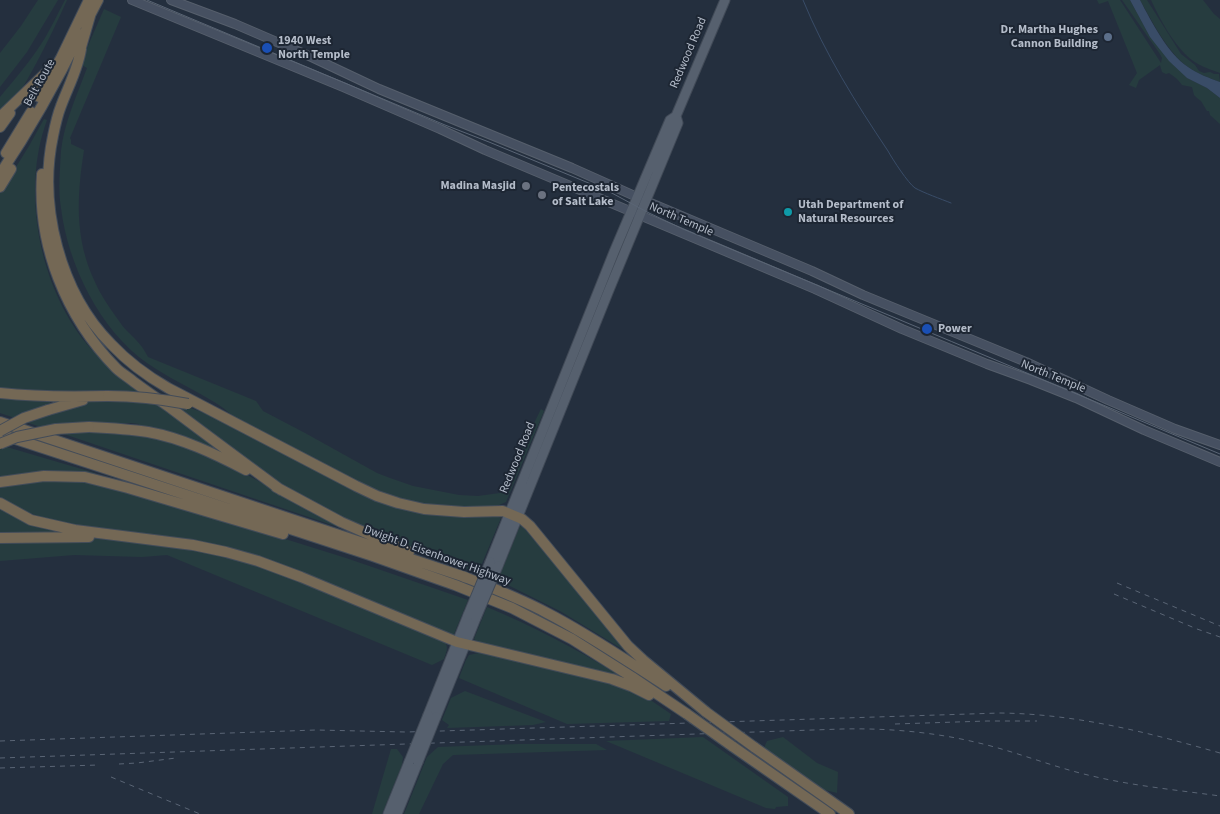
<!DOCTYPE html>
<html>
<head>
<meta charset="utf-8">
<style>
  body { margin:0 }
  canvas { display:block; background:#242f3e }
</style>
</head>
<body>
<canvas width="1220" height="814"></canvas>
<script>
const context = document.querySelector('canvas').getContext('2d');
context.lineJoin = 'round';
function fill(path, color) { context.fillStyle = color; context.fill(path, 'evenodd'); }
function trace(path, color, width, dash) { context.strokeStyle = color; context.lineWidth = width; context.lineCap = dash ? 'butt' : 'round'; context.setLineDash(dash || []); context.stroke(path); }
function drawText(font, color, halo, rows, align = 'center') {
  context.font = font + ' "Source Sans 3",sans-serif'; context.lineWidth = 4; context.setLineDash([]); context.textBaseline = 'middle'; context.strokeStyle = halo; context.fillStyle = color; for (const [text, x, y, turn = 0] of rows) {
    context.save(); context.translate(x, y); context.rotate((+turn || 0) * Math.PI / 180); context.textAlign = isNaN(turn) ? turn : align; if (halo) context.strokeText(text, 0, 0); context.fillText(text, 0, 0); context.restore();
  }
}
const green = new Path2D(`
  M38,0H58L27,52L0,87V53L21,26Z
  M65,0H67C48,43 26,85 0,124V97C16,78 32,59 45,38C52,26 58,13 65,0Z
  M1097,0H1120L1161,63L1162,58L1160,54L1122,0H1130L1150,37L1187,78L1207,88L1220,98V124L1210,115L1209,111H1207L1201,101L1197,98L1194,95L1192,87L1182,85C1177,78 1176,78 1169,73L1166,74L1162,72L1160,65L1139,80L1136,88L1129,85L1137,73L1108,1L1099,4Z
  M1140,0H1147L1181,54L1195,65L1199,71L1204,73L1210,72L1214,74H1219L1220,82C1209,78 1198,74 1188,67C1168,53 1152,21 1140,0Z
  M1151,0H1203L1214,14L1220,19V73C1213,70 1205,68 1198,64C1177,52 1161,21 1151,0Z
  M104,9L121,17L70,138L71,140V144L84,150C77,195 74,238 95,282C101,296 110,308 119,321C125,331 135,337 142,347C144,350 146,353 148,357L256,401L263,411L305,433L377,473L390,478L413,486L459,495L478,496L500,493L541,409L544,411L506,502L499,505L488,508H455L433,506L397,498L369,488L250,426C246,422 241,423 237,420C233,417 231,414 228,412C223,407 216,403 209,399C189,387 167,377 147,363C100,330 68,265 61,208C58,190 60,170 61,151C64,123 77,95 87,68L80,64Z
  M44,119L47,120C21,190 39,285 86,343C102,363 123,377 143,393H73L0,389V193L29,146Z
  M0,397L50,402V403L15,418L0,413Z
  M99,400H150L234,458L139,426V424L131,423H88L41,427L23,421L83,402Z
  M171,403L185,406L215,417L424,513L463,517L495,516L501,518L478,573L354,524L286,488Z
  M89,429L166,439L240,471L347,530L55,431Z
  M0,445L95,473V476C60,471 35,470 0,477Z
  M60,477L122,488L346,558L468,600L454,634L450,635L307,574L262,558L192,540L124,531L95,529L54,522L25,511L0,498V483Z
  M0,507L57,530V532H0Z
  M520,526L523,527L626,648L624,650L560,611L498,580Z
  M80,538C119,540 157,543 196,550C224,555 251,564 278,573L443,641C450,646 446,652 444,659L432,665L167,555L142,557L74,555L0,561V539Z
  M487,607C532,626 575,648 617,674L615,677L577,666L480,643L474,639Z
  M479,653L594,677L643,695L671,714L669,721L567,724L459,678L466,660L469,655Z
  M465,691L546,722L533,725L447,728L449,725L442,720L451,698Z
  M703,737L788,797V806L776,807L775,809L766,808L606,741Z
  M783,737L817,763L838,772L837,793L825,790L764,748L767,741Z
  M519,744H596L607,750L453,755L443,764L419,814H404L427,757L438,747Z
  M391,749H397L403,757L402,765L382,814H372Z`);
const water = new Path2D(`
  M1130,0H1140C1151,21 1168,54 1188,67C1198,74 1209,78 1220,82V98L1207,88L1187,78L1169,61L1150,37Z`);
const stream = new Path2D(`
  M803,0C825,54 856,103 888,151C893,160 908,183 915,188C924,193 941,199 951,203`);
const secondary = new Path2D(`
  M132,0L343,87L440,129L485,150L815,289L902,329L987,364L1031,380L1076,398L1144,430L1220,462
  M171,0L235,24L307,55L379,89L572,168L646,201L812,271L863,295L1026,362L1108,400L1175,429L1220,445`);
const primary = new Path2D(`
  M490,562L614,252L670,120L676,116L725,0
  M498,566L609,290L678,123L676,116
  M428,715L468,615
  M436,717L476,618
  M388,814L409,762
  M397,814L418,762`);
const motorway = new Path2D(`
  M87,21L98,0
  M81,49C78,69 68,87 61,106C57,116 55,126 53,136C38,206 60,293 111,344C128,362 147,376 168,388L356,486L377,496L398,503L424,509L464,512L503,511L522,519L530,526L628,646L643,660L706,712
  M79,54L90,16
  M39,97L61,58L89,0
  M0,117L53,66
  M0,127L10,113
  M6,153L31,112
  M0,174C30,129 56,83 80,34
  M42,174C37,245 66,317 116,368C121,373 128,377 134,382C145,390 156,398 168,406C205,434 243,462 281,490
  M0,187L11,169
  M0,393C36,397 72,397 108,396
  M48,410L83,400
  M0,422L462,576C490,587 519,598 547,613C588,634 627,661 666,686
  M89,427C109,428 128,429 148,432C182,438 215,454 246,470
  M0,434L373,556L455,585L512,608L572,639L632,677L687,714
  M0,482L44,476L85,477L128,488L283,534
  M276,487L341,522L409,552
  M0,503L31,520L75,530L193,545L226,552L258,561L301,577L457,642L612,679L631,686L649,695
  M0,538L89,537
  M732,746L830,814
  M754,747L849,814`);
const tram = new Path2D(`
  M147,0L445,125L489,142L608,191L649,213L683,229L1220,454`);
const rail = new Path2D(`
  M1117,583L1220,626
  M1114,594L1197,629L1220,637
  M895,724L987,721H1037
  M0,741L316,730L406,732L441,731L1000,713C1077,714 1146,732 1220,753
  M0,758L842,729C888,728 934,732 979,743C1017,752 1053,767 1092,776C1134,786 1177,790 1220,796
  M119,764L137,763L176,758
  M0,768L99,765
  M111,777L200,814`);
const primaryBridge = new Path2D(`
  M468,615L490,562
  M476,618L498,566
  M409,762L428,715
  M418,762L436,717`);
const motorwayBridge = new Path2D(`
  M108,396C136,396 161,399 188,404
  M0,431L24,418L48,410
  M0,444L17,437L56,429L89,427
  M706,712L754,747
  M687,714L732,746`);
const markers = [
  [1108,37,5,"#5c6f8a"],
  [267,48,6,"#1a4fb4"],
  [526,186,5,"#6b7280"],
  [542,195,5,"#6b7280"],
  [788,212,5,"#0f9aa8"],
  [927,329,6,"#1a4fb4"]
];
const poiNames = [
  ["Dr. Martha Hughes",1098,30,"right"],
  ["Cannon Building",1098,44,"right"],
  ["1940 West",278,41],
  ["North Temple",278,55],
  ["Madina Masjid",516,186,"right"],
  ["Pentecostals",552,188],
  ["of Salt Lake",552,202],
  ["Utah Department of",798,205],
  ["Natural Resources",798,219],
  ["Power",938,329]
];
const streetNames = [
  ["Redwood Road",689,53,-67],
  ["Belt Route",40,83,-61],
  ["North Temple",681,220,23],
  ["North Temple",1053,377,22],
  ["Redwood Road",518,458,-68],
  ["Dwight D. Eisenhower Highway",437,556,20]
];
fill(green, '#263c3f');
fill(water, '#394c67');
trace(stream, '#394c67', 1);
trace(secondary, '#565f6c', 10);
trace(primary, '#414a57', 11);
trace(motorway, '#434c59', 12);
trace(secondary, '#465061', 8);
trace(primary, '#56606e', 9);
trace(motorway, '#746855', 10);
trace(tram, '#5a6575', 1);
trace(rail, '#5a6575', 1, [5, 5]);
trace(primaryBridge, '#414a57', 11, []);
trace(motorwayBridge, '#434c59', 12, []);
trace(primaryBridge, '#56606e', 9);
trace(motorwayBridge, '#746855', 10);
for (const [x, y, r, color] of markers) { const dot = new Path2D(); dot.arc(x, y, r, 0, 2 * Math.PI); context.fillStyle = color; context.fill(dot); trace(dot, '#1d2633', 2); }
drawText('bold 12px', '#b4bcc9', '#1d2633', poiNames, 'left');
drawText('12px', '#b4bcc9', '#1d2633', streetNames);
</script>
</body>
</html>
